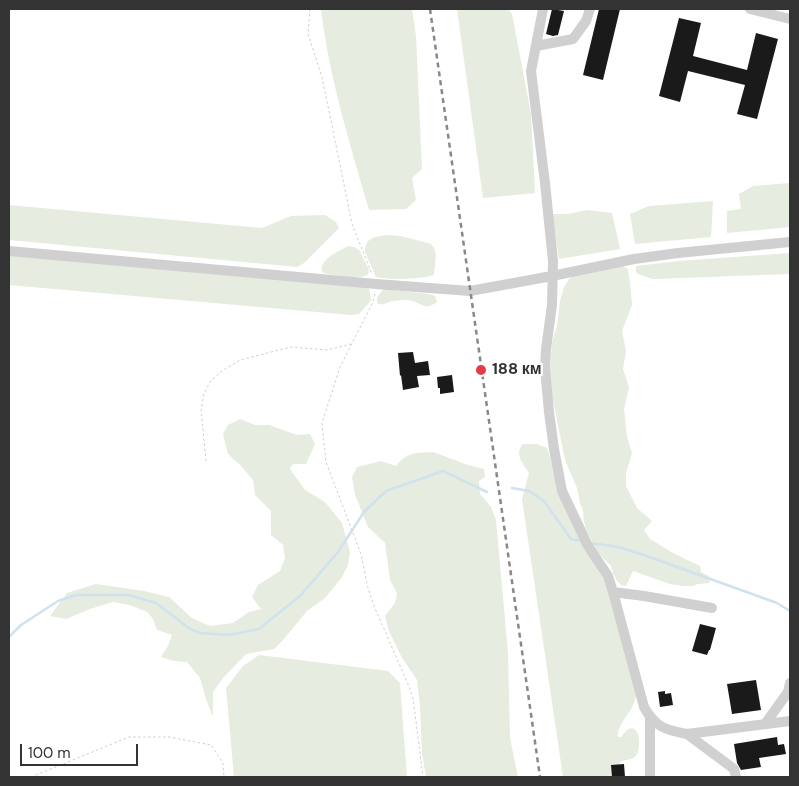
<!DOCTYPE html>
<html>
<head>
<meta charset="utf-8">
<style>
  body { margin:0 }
  #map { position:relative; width:799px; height:786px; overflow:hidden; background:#fff; font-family:"DM Sans",sans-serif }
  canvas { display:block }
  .frame { position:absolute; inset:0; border:10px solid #333; pointer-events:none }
  .scale { position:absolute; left:20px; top:744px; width:118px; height:22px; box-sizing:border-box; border:2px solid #333; border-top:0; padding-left:6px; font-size:15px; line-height:18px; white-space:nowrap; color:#333; -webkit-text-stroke:4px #fff; paint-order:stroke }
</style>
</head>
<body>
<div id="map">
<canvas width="799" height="786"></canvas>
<div class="frame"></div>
<div class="scale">100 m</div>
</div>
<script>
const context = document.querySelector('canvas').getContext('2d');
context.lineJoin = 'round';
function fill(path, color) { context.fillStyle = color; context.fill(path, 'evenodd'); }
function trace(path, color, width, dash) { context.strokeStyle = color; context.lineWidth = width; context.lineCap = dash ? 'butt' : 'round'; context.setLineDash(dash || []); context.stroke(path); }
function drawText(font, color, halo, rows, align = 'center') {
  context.font = font + ' "DM Sans",sans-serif'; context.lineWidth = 5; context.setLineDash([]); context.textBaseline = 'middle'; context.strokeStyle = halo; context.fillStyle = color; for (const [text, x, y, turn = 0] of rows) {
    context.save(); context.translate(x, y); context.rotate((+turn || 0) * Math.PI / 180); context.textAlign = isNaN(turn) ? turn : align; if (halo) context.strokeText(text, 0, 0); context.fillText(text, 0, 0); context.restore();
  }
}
const green = new Path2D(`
  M321,9H412L416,36L422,169L412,178L416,200L406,209L369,210C350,144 329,77 321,9Z
  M457,9H508L512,14L531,114L535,193L483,198Z
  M790,183V227L727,233V211L741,209L739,194L753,186Z
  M713,201L711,237L635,244L630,214L649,206Z
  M9,205L262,228L291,216L325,215L336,222L339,228L304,263L297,267L9,240Z
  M587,210L612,213L620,249L559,259L552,214H568Z
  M387,235L401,236L431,244L434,248L436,254L434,275C426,279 385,280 376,277L365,252C365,237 375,237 387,235Z
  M348,246L354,247L359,250L369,269L368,275C356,280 339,275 326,274L322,272C319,259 338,252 348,246Z
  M790,253V274L652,279L636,273V266L679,261Z
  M9,254L364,286L369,289L371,300L368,304L359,314L351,315L9,285Z
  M622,265L628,269L630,283L632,305L622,331L626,351L623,369L629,387L624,409L627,437L632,453L626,473V486L637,508L652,521L644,530L650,539L671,552L700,566L701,572L709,576L710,583L698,584L693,586H683L670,584L633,571L626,586L621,585L617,581L613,573L611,566L597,552L586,529L584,521L583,511L580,503L577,488L565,460L552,395L550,369L552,343L557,325L560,301L564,287L569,279L575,275Z
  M384,289L429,294L435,296L437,302C423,312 421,301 407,300C404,300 399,300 395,301C388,301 383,307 377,303C376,296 380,293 384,289Z
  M240,419L255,425H269L297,435L310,434L315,444L306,464H293L290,469L305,490L325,502L342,523L350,552L348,565L342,577L325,598L307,611L283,640L274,649L246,654L223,678L213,692V717L206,699L200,678L187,662L174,661L161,657L168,646L172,635L157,630L153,619L147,612L130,605L113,602L90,609L66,619L50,616L67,593L96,584L144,591L169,597L192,618L210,626L233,623L249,612L261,609L252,597L258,585L280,571L285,558L283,545L271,535V511L255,495L253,480L241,466L228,454L223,434L228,425Z
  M523,444H537L547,448L550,457L558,493L605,578L636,694C635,711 616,724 618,737H621C623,735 626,730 629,729C640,724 641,748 637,754C630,766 617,751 617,777H563L522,499L529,473C523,464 514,454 523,444Z
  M433,452L468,465L484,469L485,477L479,481L480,494L491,507L496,520L508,653L510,738L518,777H426L422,753L420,706L417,680L401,656L389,631L385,616L395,603L397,593L390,580L385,543L368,527L355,495L352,477L357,467L381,461L396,466C407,452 416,453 433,452Z
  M259,655L388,671L400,683L407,777H234L226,688L243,666Z`);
const stream = new Path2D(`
  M512,488L529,491L544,501L571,539L582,541
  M590,543L618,547L644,555L777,603L790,611
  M9,637L21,625L58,601L76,595H128L156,603L190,629L200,633L228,635L259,629L301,595L338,552L364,512L386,491L443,471L487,492`);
const building = new Path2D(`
  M552,9L564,11L558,35L553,36L546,34Z
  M599,9H620L603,80L583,75Z
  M679,18L701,23L693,56L747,70L756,33L778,39L757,119L737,114L745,85L688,71L680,102L659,96Z
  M413,352L415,363L428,361L430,375L417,376L419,387L403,390L401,375L400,376L398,353Z
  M452,375L454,392L440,394V388H438L437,377Z
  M700,624L716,628L710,650H709L707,655L692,651Z
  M756,680L761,710L732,714L727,684Z
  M665,691V694L671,693L673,705L660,707L658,692Z
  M777,737L778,745L784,744L786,754L759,758L761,767L741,770L737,763L734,744Z
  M624,764L625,777H612L611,765Z`);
const path = new Path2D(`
  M310,9L308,34L322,77L352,224L372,274
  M375,294L373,302L340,367L322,423L326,462L361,554L368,588L374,606L408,684L413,698L423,777
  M206,461L201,410L204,394L210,382L222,371L240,360L291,347L327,350L351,344
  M31,777L129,737H169L211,745L223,763L224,777`);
const minor = new Path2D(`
  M543,9L531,71L545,183L553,261L552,305L546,349L545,368L549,412L554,449L562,491L588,546L608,576L613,592L644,707C655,727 665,730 687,734L790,721
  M750,9L790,19
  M536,46L573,39L586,21L590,9
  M9,251L376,284L470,291L552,276L634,259L678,253L790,242
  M613,592L644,596L712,608
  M765,724L788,692L790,683
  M687,734L734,769L736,777
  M650,777V718`);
const rail = new Path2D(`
  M430,9L540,777`);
const markers = [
  [481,370,6,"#e63946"]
];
const poiNames = [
  ["188 км",492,370]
];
fill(green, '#e6ecdf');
trace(stream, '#cfe2ee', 2.5);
fill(building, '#1a1a1a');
trace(path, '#cdcdcd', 1, [2.5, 2.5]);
trace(minor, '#d0d0d0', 10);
trace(rail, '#888', 2.5, [5, 4]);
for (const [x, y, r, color] of markers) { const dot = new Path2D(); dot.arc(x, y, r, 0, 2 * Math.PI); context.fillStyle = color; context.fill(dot); trace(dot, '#fff', 2); }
drawText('bold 16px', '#333', '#fff', poiNames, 'left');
</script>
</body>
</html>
